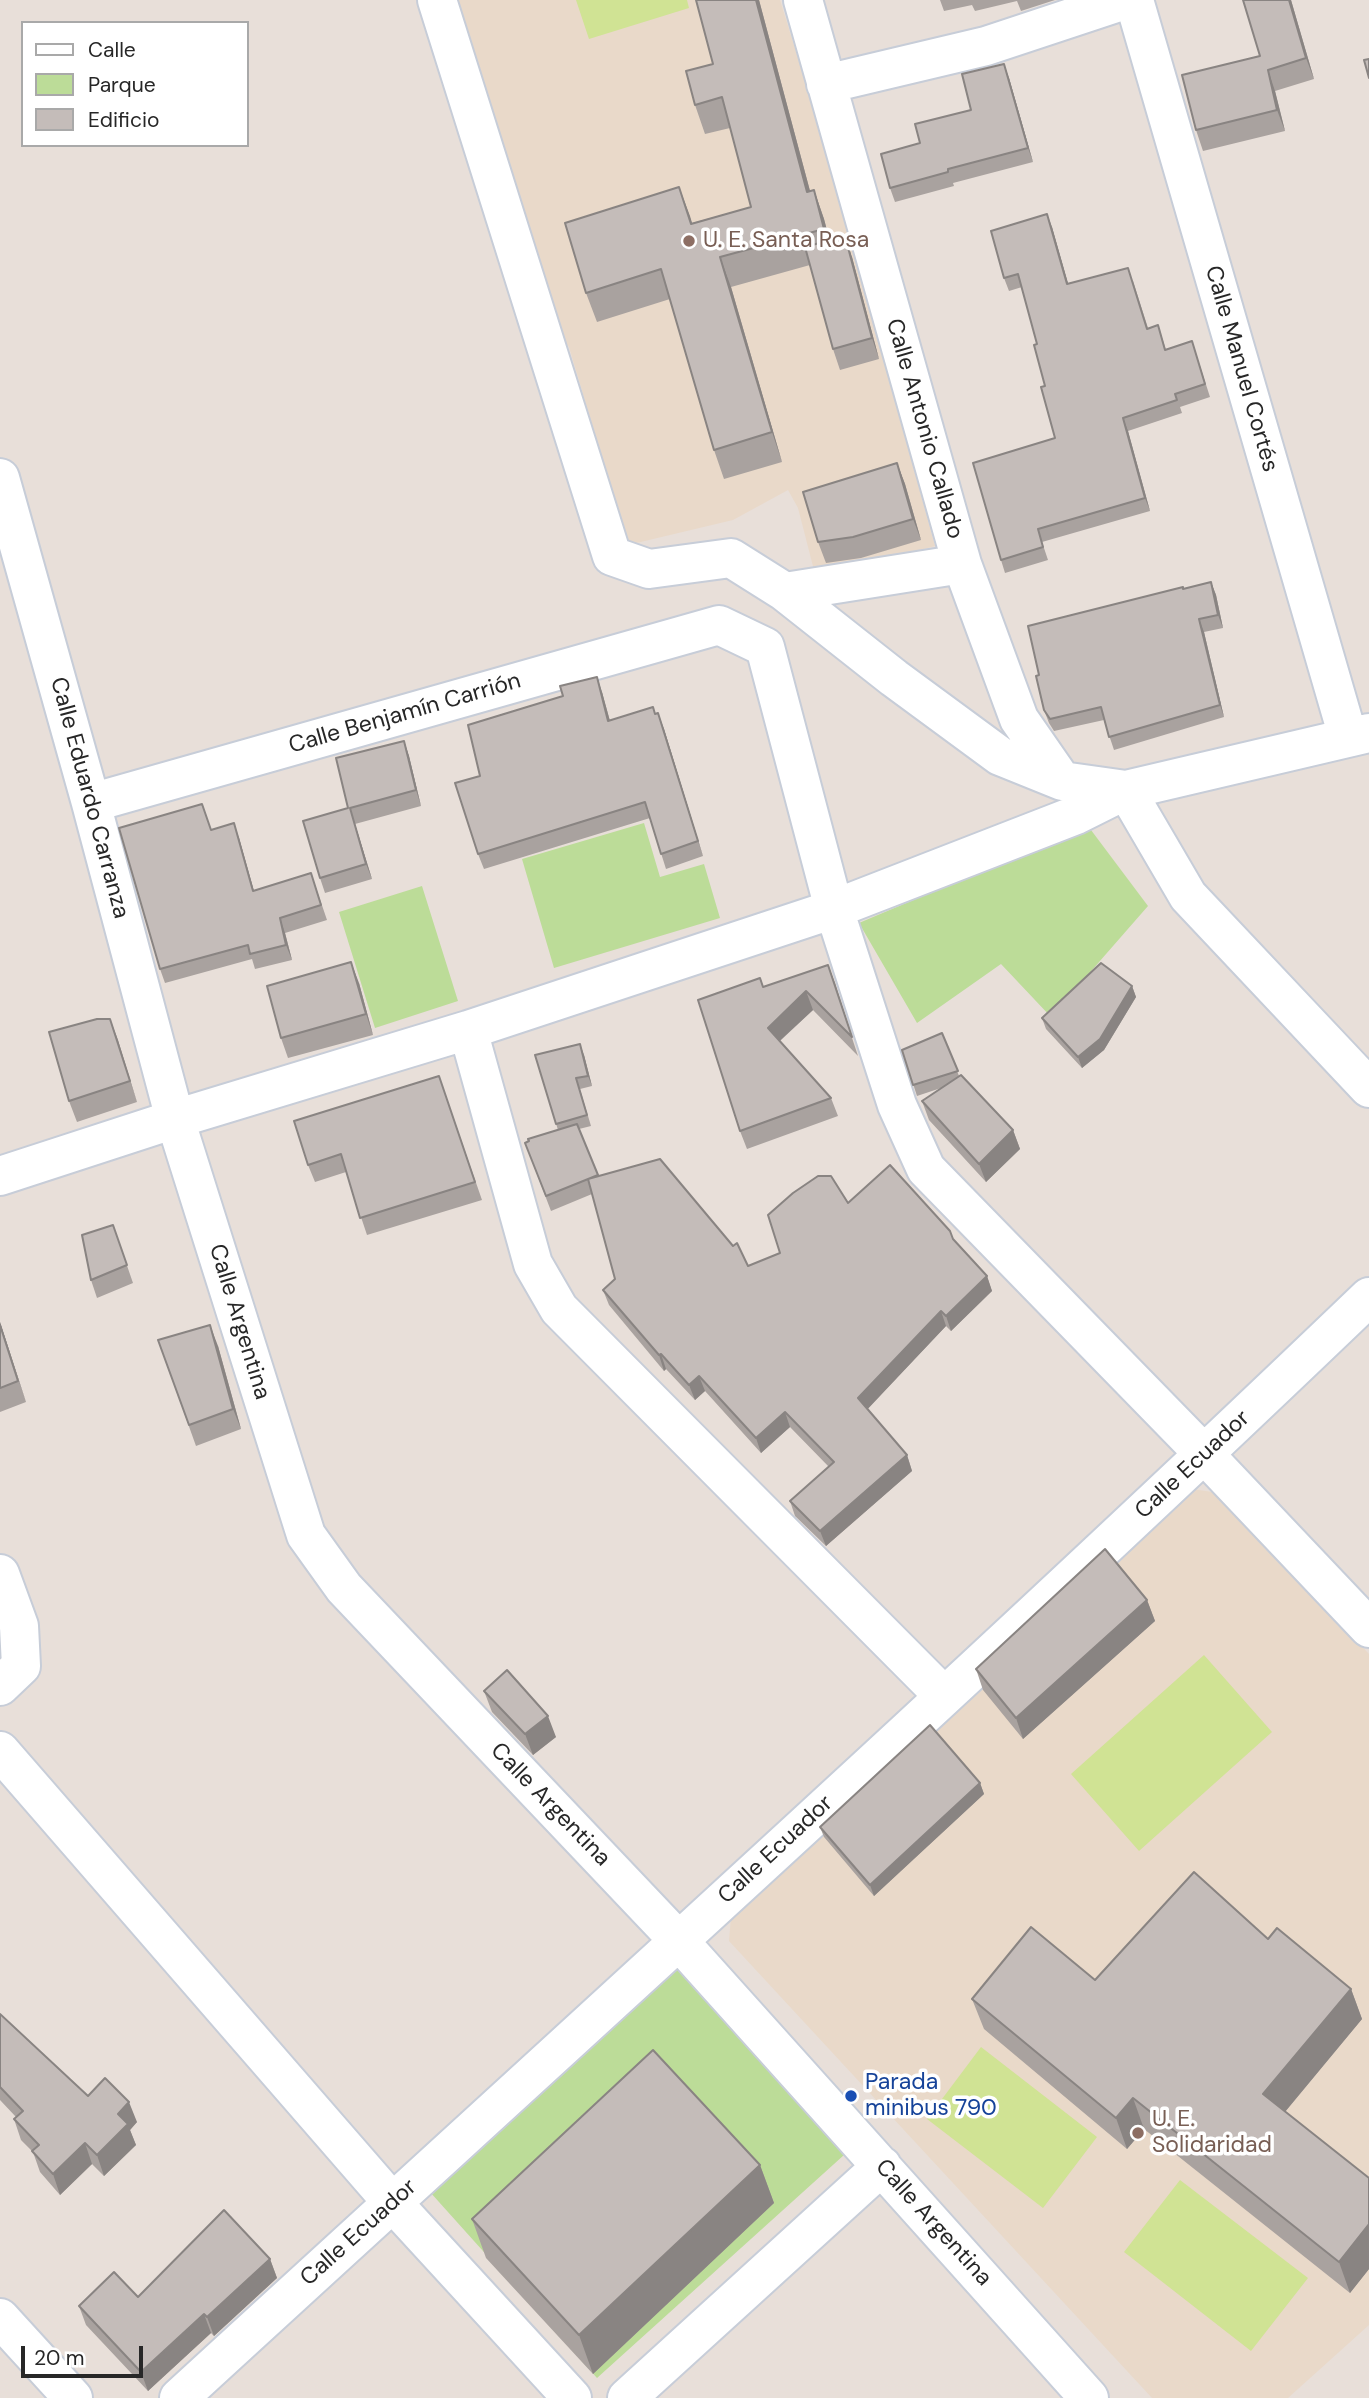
<!DOCTYPE html>
<html>
<head>
<meta charset="utf-8">
<style>
  body { margin:0 }
  #map { position:relative; width:1369px; height:2398px; overflow:hidden; background:#e8dfd9; font-family:"DM Sans",sans-serif }
  canvas { display:block }
  .legend { position:absolute; left:21px; top:21px; width:228px; height:126px; box-sizing:border-box; background:#fff; border:2px solid #a9a9a9; margin:0; padding:9px 12px; list-style:none; font-size:21px; color:#272727 }
  .legend li { display:flex; align-items:center; gap:14px; height:35px }
  .legend b { width:35px; border:2px solid #a9a9a9 }
  .scale { position:absolute; left:21px; top:2346px; width:122px; height:32px; box-sizing:border-box; border:4px solid #272727; border-top:0; padding-left:9px; font-size:21px; line-height:24px; white-space:nowrap; color:#272727; -webkit-text-stroke:5px #fff; paint-order:stroke }
</style>
</head>
<body>
<div id="map">
<canvas width="1369" height="2398"></canvas>
<ul class="legend">
<li><b style="height:9px;background:#fff"></b>Calle</li>
<li><b style="height:19px;background:#bcdc98"></b>Parque</li>
<li><b style="height:19px;background:#c4bcb9"></b>Edificio</li>
</ul>
<div class="scale">20 m</div>
</div>
<script>
const context = document.querySelector('canvas').getContext('2d');
context.lineJoin = 'round';
function fill(path, color) { context.fillStyle = color; context.fill(path, 'evenodd'); }
function trace(path, color, width, dash) { context.strokeStyle = color; context.lineWidth = width; context.lineCap = dash ? 'butt' : 'round'; context.setLineDash(dash || []); context.stroke(path); }
function drawText(font, color, halo, rows, align = 'center') {
  context.font = font + ' "DM Sans",sans-serif'; context.lineWidth = 7; context.setLineDash([]); context.textBaseline = 'middle'; context.strokeStyle = halo; context.fillStyle = color; for (const [text, x, y, turn = 0] of rows) {
    context.save(); context.translate(x, y); context.rotate((+turn || 0) * Math.PI / 180); context.textAlign = isNaN(turn) ? turn : align; if (halo) context.strokeText(text, 0, 0); context.fillText(text, 0, 0); context.restore();
  }
}
const education = new Path2D(`
  M458,0H780L828,155L935,546L816,578L798,508L788,490L733,520L628,545L569,347L551,328Z
  M1192,1489L1219,1493L1369,1654V2325L1288,2398H1152L729,1941L731,1916Z`);
const green = new Path2D(`
  M644,823L660,877L704,864L720,918L554,968L522,859Z
  M1088,826L1148,906L1051,1017L1001,964L917,1023L859,923Z
  M422,886L458,1001L375,1028L339,912Z
  M677,1969L844,2155L597,2378L430,2192Z`);
const pitch = new Path2D(`
  M576,0H687L689,8L589,39Z
  M1204,1655L1272,1732L1139,1851L1071,1774Z
  M981,2047L1097,2137L1043,2208L927,2119Z
  M1180,2180L1308,2278L1251,2351L1124,2252Z`);
const minor = new Path2D(`
  M437,0L612,556L649,569L731,558L785,592L894,678L1000,756L1062,781
  M803,0L962,564L1019,719L1062,781L1126,790L1188,896L1369,1088
  M1134,0L1348,737
  M826,84L986,46L1125,0
  M0,478L91,803L175,1119L306,1535L344,1588L678,1940L1089,2398
  M785,592L962,564
  M91,803L719,625L765,647L834,909L897,1105L926,1169L1205,1455L1369,1628
  M468,1030L533,1264L559,1309L944,1696
  M0,1176L175,1119L468,1030L834,909L1076,815L1126,790L1369,733
  M0,1574L19,1626L21,1666L0,1686
  M0,1751L392,2202L572,2398
  M0,2318L73,2398
  M179,2398C577,2033 979,1671 1369,1297
  M627,2398L882,2166`);
const wall = new Path2D(`
  M696,0H759L810,191L814,190L824,219L830,241L852,257L879,359L840,370L833,349L810,265L731,287L782,462L724,479L714,450L670,299L597,322L586,293L692,223L751,207L730,128L705,134L695,105L713,64Z
  M940,0H1055L1021,11L1017,1L975,11L972,5L944,11Z
  M1243,0H1291L1314,79L1275,91L1285,131L1203,151L1196,130L1260,56Z
  M1009,78L1033,162L953,183L954,186L895,202L890,188L971,110Z
  M1052,227L1068,284L1133,281L1148,328L1158,325L1166,350L1192,341L1210,397L1180,407L1182,413L1128,431L1150,511L1042,542L1048,560L1005,573L1001,560L1055,438L1037,344L1022,287L1009,291L1004,278Z
  M897,463L905,484L921,540L861,558L826,563L818,542Z
  M1211,582L1216,595L1223,628L1204,632L1224,717L1114,750L1104,720L1054,731L1049,723L1044,710L1039,675L1183,589Z
  M602,692L610,721L656,714L664,729L703,856L666,869L650,818L484,869L478,854L480,776Z
  M404,741L409,756L421,806L355,824L372,879L325,893L320,878L348,808Z
  M211,830L239,838L254,891L311,873L327,920L285,933L292,960L255,969L252,959L165,983L160,969Z
  M828,965L858,1056L813,1010L780,1041L831,1098L838,1116L747,1149L740,1131L763,987Z
  M359,983L373,1035L288,1058L281,1038Z
  M1132,986L1136,997L1104,1050L1082,1068L1046,1029L1042,1018Z
  M110,1019L137,1102L77,1122L69,1101Z
  M942,1033L959,1076L1013,1130L1020,1149L986,1182L929,1120L922,1101L941,1088L917,1096L902,1050Z
  M535,1055H584L592,1086L580,1089L591,1126L579,1129L598,1176L748,1266L780,1253L848,1203L954,1241L987,1276L992,1291L951,1331L946,1326L867,1409L907,1455L912,1471L826,1546L795,1516L790,1501L829,1467L790,1427L761,1453L705,1391L695,1400L666,1369L664,1371L609,1305L603,1290L615,1279L592,1194L551,1211L525,1143L558,1130Z
  M439,1076L482,1200L367,1235L346,1172L315,1182L308,1165Z
  M113,1225L133,1283L97,1298L91,1280Z
  M0,1322L26,1402L0,1412Z
  M158,1340L218,1346L241,1429L196,1446Z
  M1147,1600L1155,1621L1023,1739L983,1690L976,1669Z
  M484,1691L556,1737L533,1755L492,1712Z
  M980,1783L984,1794L874,1896L824,1837L820,1827Z
  M1268,1939L1351,1989L1362,2019L1285,2112L1369,2178V2269L1350,2293L1144,2129L1127,2149L984,2029L972,1999L1095,1980Z
  M0,2014L88,2096L137,2122L130,2130L136,2145L104,2176L92,2164L60,2195L40,2172L33,2152L21,2140L14,2119L16,2117L0,2100Z
  M760,2165L774,2203L593,2374L486,2258L472,2219Z
  M270,2259L277,2278L214,2336L211,2333L148,2391L86,2325L79,2306L138,2297Z`);
const shadedWall = new Path2D(`
  M756,0H759L818,221L807,192Z
  M1289,0H1291L1314,79L1306,58Z
  M1004,64L1009,78L1033,162L1028,148Z
  M1268,70L1275,91L1285,131L1277,110Z
  M679,187L690,216L701,253L691,224Z
  M814,190L824,219L834,258L824,229Z
  M1047,214L1052,227L1072,297L1067,284Z
  M845,236L852,257L879,359L872,338Z
  M720,257L731,287L782,462L772,432Z
  M1123,418L1128,431L1150,511L1145,498Z
  M897,463L905,484L921,540L913,519Z
  M1211,582L1216,595L1223,628L1218,615Z
  M1199,619L1204,632L1224,717L1220,705Z
  M597,677L602,692L614,736L608,721Z
  M658,713L664,729L703,856L698,841Z
  M404,741L409,756L421,806L416,790Z
  M350,808L355,824L372,879L366,864Z
  M234,823L239,838L258,906L253,891Z
  M280,918L285,933L292,960L286,945Z
  M351,962L359,983L373,1035L366,1014Z
  M828,965L835,983L858,1056L852,1037Z
  M1132,986L1136,997L1104,1050L1082,1068L1078,1057Z
  M806,991L813,1010L774,1046L768,1028Z
  M110,1019L118,1040L137,1102L130,1081Z
  M580,1044L584,1055L592,1086L588,1076Z
  M1013,1130L1020,1149L986,1182L979,1164Z
  M987,1276L992,1291L951,1331L946,1316Z
  M941,1311L946,1326L864,1413L858,1398Z
  M0,1322L26,1402L0,1325Z
  M210,1325L218,1346L241,1429L233,1409Z
  M661,1354L666,1369L664,1371L659,1355Z
  M699,1376L705,1391L695,1400L689,1385Z
  M785,1412L790,1427L761,1453L756,1438Z
  M907,1455L912,1471L826,1546L820,1531Z
  M1147,1600L1155,1621L1023,1739L1016,1718Z
  M548,1716L556,1737L533,1755L525,1734Z
  M980,1783L984,1794L874,1896L870,1885Z
  M1351,1989L1362,2019L1274,2125L1263,2094Z
  M1133,2098L1144,2129L1127,2149L1116,2118Z
  M129,2102L137,2122L130,2130L136,2145L104,2176L97,2155L118,2114Z
  M85,2143L92,2164L60,2195L53,2174Z
  M760,2165L774,2203L593,2374L579,2335Z
  M1369,2224V2269L1350,2293L1339,2262Z
  M270,2259L277,2278L214,2336L207,2317Z
  M204,2314L211,2333L148,2391L141,2372Z`);
const building = new Path2D(`
  M696,0H756L807,192L814,190L824,229L720,257L772,432L714,450L661,269L586,293L565,223L679,187L691,224L751,207L722,97L695,105L686,71L713,64Z
  M1243,0H1289L1306,58L1268,70L1277,110L1196,130L1182,75L1260,56Z
  M1369,59V78L1364,60Z
  M1004,64L1028,148L948,169V172L890,188L881,154L920,143L915,124L971,110L962,74Z
  M1047,214L1067,284L1128,268L1147,329L1158,325L1165,350L1192,341L1205,384L1175,394L1177,400L1123,418L1145,498L1038,529L1043,547L1001,560L973,463L1055,438L1041,387L1045,386L1034,345L1037,344L1018,274L1004,278L991,231Z
  M845,236L872,338L833,349L805,247Z
  M897,463L913,519L853,537L818,542L803,492Z
  M1211,582L1218,615L1199,619L1220,705L1109,737L1101,707L1050,719L1044,710L1036,676L1039,675L1028,626L1183,587V589Z
  M597,677L608,721L653,707L655,714L658,713L698,841L661,854L645,802L478,854L455,783L480,776L468,725L563,696L560,686Z
  M404,741L416,790L350,808L366,864L320,878L303,821L348,808L336,758Z
  M202,804L211,830L234,823L253,891L311,873L321,905L280,918L286,945L250,954L248,945L160,969L119,828Z
  M351,962L366,1014L281,1038L267,986Z
  M1101,963L1132,986L1100,1039L1078,1057L1042,1018Z
  M828,965L852,1037L806,991L768,1028L831,1098L740,1131L698,1000L760,978L763,987Z
  M97,1019H110L130,1081L69,1101L49,1032Z
  M942,1033L958,1071L913,1085L902,1050Z
  M580,1044L588,1076L576,1078L587,1115L556,1124L535,1055Z
  M961,1075L1013,1130L979,1164L922,1101Z
  M439,1076L475,1182L360,1218L341,1154L308,1165L294,1121Z
  M577,1124L598,1175L546,1196L525,1143L529,1141L528,1139Z
  M660,1159L733,1246L737,1243L748,1266L780,1253L768,1215L793,1193L818,1176H831L848,1203L890,1165L950,1231L953,1239L987,1276L946,1316L941,1311L858,1398L907,1455L820,1531L790,1501L834,1462L785,1412L756,1438L699,1376L689,1385L661,1354L659,1355L603,1290L615,1279L588,1179Z
  M113,1225L127,1265L91,1280L82,1235Z
  M0,1325L18,1381L0,1388Z
  M210,1325L233,1409L189,1425L158,1340Z
  M1105,1549L1147,1600L1016,1718L976,1669Z
  M507,1670L548,1716L525,1734L484,1691Z
  M930,1725L980,1783L870,1885L820,1827Z
  M1194,1872L1268,1939L1277,1928L1351,1989L1263,2094L1369,2178V2224L1339,2262L1133,2098L1116,2118L972,1999L1031,1927L1095,1980Z
  M0,2014L88,2096L105,2078L129,2102L118,2114L128,2124L97,2155L85,2143L53,2174L32,2151L39,2145L14,2119L23,2111L0,2087Z
  M653,2050L760,2165L579,2335L472,2219Z
  M224,2210L270,2259L207,2317L204,2314L141,2372L79,2306L114,2272L138,2297Z`);
const markers = [
  [689,241,7,"#8d6e63"],
  [851,2096,7,"#1a4fb4"],
  [1138,2133,7,"#8d6e63"]
];
const educationNames = [
  ["U. E. Santa Rosa",703,241],
  ["U. E.",1152,2120],
  ["Solidaridad",1152,2146]
];
const streetNames = [
  ["Calle Manuel Cortés",1241,369,74],
  ["Calle Antonio Callado",924,429,74],
  ["Calle Benjamín Carrión",405,714,-16],
  ["Calle Eduardo Carranza",89,798,75],
  ["Calle Argentina",239,1322,73],
  ["Calle Ecuador",1193,1465,-43],
  ["Calle Argentina",550,1805,46],
  ["Calle Ecuador",776,1850,-43],
  ["Calle Argentina",933,2223,48],
  ["Calle Ecuador",359,2233,-42]
];
const transitNames = [
  ["Parada",865,2083],
  ["minibus 790",865,2109]
];
fill(education, '#e9d9c9');
fill(green, '#bcdc98');
fill(pitch, '#d0e394');
trace(minor, '#c7cdd8', 42);
trace(minor, '#fff', 38);
fill(wall, '#a9a29f');
fill(shadedWall, '#898482');
fill(building, '#c4bcb9');
trace(building, '#898482', 2);
for (const [x, y, r, color] of markers) { const dot = new Path2D(); dot.arc(x, y, r, 0, 2 * Math.PI); context.fillStyle = color; context.fill(dot); trace(dot, '#fff', 2.5); }
drawText('23px', '#785e54', '#fff', educationNames, 'left');
drawText('23px', '#272727', '#fff', streetNames);
drawText('23px', '#164399', '#fff', transitNames, 'left');
</script>
</body>
</html>
